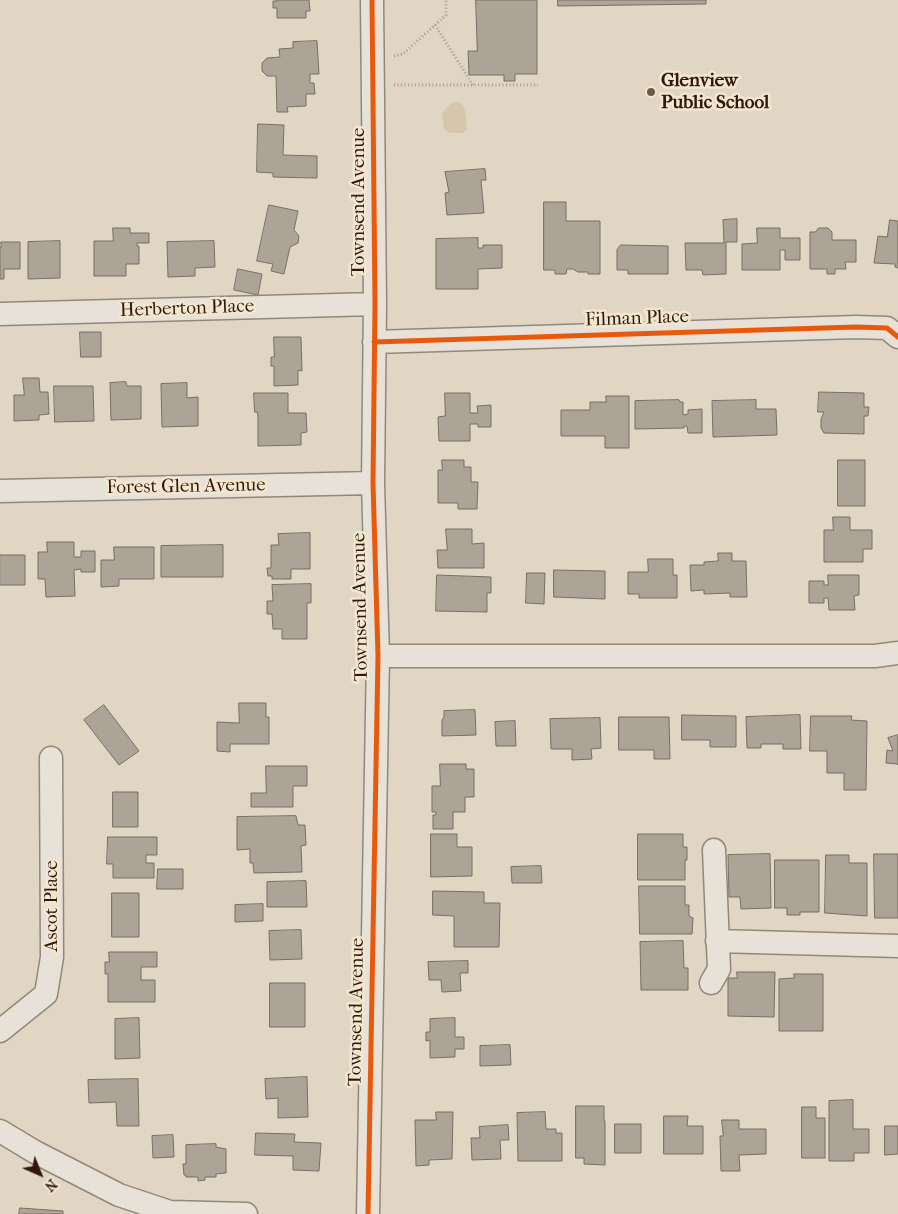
<!DOCTYPE html>
<html>
<head>
<meta charset="utf-8">
<style>
  body { margin:0 }
  #map { position:relative; width:898px; height:1214px; overflow:hidden; background:#e0d6c3; font-family:"IM FELL French Canon",serif }
  canvas { display:block }
  .north { position:absolute; left:15px; top:1149px; width:50px; height:50px; -webkit-text-stroke:4px #f3e7d0; paint-order:stroke; rotate:136deg; font-size:14px; font-weight:700; line-height:20px; text-align:center; color:#2f1709 }
  .north::after { content:''; display:block; margin:auto; width:18px; height:22px; background:#2f1709; clip-path:polygon(50% 0,100% 100%,50% 72%,0 100%) }
</style>
</head>
<body>
<div id="map">
<canvas width="898" height="1214"></canvas>
<div class="north">N</div>
</div>
<script>
const context = document.querySelector('canvas').getContext('2d');
context.lineJoin = 'round';
function fill(path, color) { context.fillStyle = color; context.fill(path, 'evenodd'); }
function trace(path, color, width, dash) { context.strokeStyle = color; context.lineWidth = width; context.lineCap = dash ? 'butt' : 'round'; context.setLineDash(dash || []); context.stroke(path); }
function drawText(font, color, halo, rows, align = 'center') {
  context.font = font + ' "IM FELL French Canon",serif'; context.lineWidth = 5; context.setLineDash([]); context.textBaseline = 'middle'; context.strokeStyle = halo; context.fillStyle = color; for (const [text, x, y, turn = 0] of rows) {
    context.save(); context.translate(x, y); context.rotate((+turn || 0) * Math.PI / 180); context.textAlign = isNaN(turn) ? turn : align; if (halo) context.strokeText(text, 0, 0); context.fillText(text, 0, 0); context.restore();
  }
}
const green = new Path2D(`
  M459,102C467,108 466,119 467,129L463,133H450L444,129L442,114L451,103Z`);
const building = new Path2D(`
  M277,0H309L310,11H306V18H277V8H273V1H277Z
  M476,0H537V74H515V81H504V75H469L468,51H477Z
  M558,0H706V4L558,6Z
  M317,41L319,74H310V83H314L315,94H306V106L287,107L288,112H277L276,76H267L262,71V63L267,58L280,57L279,49L293,48V42Z
  M258,124L284,125L283,155L317,156V178L273,177V173L257,172Z
  M485,169L486,180H481L484,213L447,215L445,193L449,192L445,172Z
  M544,202H566V221H600V274H588V272H578L573,269H567L566,274H555V270H544Z
  M269,205L298,211L294,230L299,236L298,243L290,247L284,274L271,271L273,264L257,261Z
  M737,219V242H726V274L703,275L702,270H686L685,243H724L723,220Z
  M890,220L898,221V268L895,267V264L874,263L878,236L887,237Z
  M113,228H130V233H149V243H137V246H139V264H126V276H94V241H113Z
  M757,228H780V238H800V260H785V250H780V270H742V244L757,243Z
  M819,228H828L832,232V240H856V262H845L846,269H835V274H827V269H810V232H815Z
  M478,238V248H483V245H502V268L478,269V289H436V239Z
  M60,241V278L28,279V242Z
  M214,241L215,267L195,268V276L168,277L167,242Z
  M1,242H20V269H4V279H0V247H1Z
  M621,245L668,246V274H628V270H617V250Z
  M238,269L262,274L258,295L234,290Z
  M80,332H101V357H81Z
  M274,337H301L302,371L298,370V385L274,386V366H271V357H274Z
  M23,378H39L40,392H48L49,414L39,415V420L14,421V395H24Z
  M126,382L127,386H141V419L111,420L110,383Z
  M187,383V398L198,397V426L162,427L161,384Z
  M54,386H93L94,421L55,422Z
  M819,392L864,393V407H869L868,416H864V434L824,433L821,428V419L824,412H818Z
  M254,393H288V413H306L307,432L301,433V445L258,446V416L257,412H255Z
  M445,393H470V413H478L477,406L491,405V427H478V424H470V441H439L438,417L445,416Z
  M606,396H629V448H605V436H561V410H590V402H606Z
  M679,400L680,402H683V415L688,414V410L702,409V433H688L687,426H684V428L635,429V401Z
  M756,400V409H776L777,435L713,437L712,401Z
  M442,460H464V467H471V482H478L477,509H458V503H438V470H442Z
  M838,460H865V506H838Z
  M833,517H850V530H872V549H863V562H824V530H833Z
  M446,529H472V544L484,543V568H438L437,550H447Z
  M310,533V569H291V579H272V576H268L267,568H271V545H279L278,534Z
  M47,542H74V557H81V551H95V572H81V569L74,570L75,596L46,597L45,579H38V552H47Z
  M223,545V577H161V546Z
  M114,547H154V579H119V586L101,587V560H114Z
  M718,553H732V561H746L747,597H730V593L704,594V590L691,591L690,565H704V562L718,561Z
  M0,555H25V585H0Z
  M648,559H673V575H677V598H639V594H628V572H648Z
  M554,570L605,571V599L554,597Z
  M527,573H545L544,604L526,603Z
  M437,575L491,577V593H487V612L436,611Z
  M828,575H859V595L854,596L855,610H829L828,598H824V603H809V581H824V585H828Z
  M311,584V603H307V639H282V629H273L272,614H267V601H273L272,585Z
  M239,703H266V717H269V744H230V752L217,751V722L239,723Z
  M104,705L139,751L119,765L84,720Z
  M475,710L476,735L442,736V720L444,717V711Z
  M682,715L736,716V747H710V740H682Z
  M800,715L801,749H783V744H761V748H747L746,717Z
  M811,716H852L851,720L867,721L866,790H844V773H827V751H810Z
  M619,717H669L670,759H654V750H619Z
  M600,718L601,748L591,749L592,759L572,760V749H551L550,719Z
  M515,721L516,746H496L495,722Z
  M898,735V765V764L886,763L887,750L893,751L888,738Z
  M440,764H466V769H474V797H465V812H453V829H433V815H436V812H432V786H440Z
  M266,766H307V786H293V807H251V793H266Z
  M113,792H138V827H113Z
  M296,816L298,825H305L306,845L301,846L302,872L254,873L253,863H250V849L237,850V817Z
  M431,834H457V847H472V876L431,877Z
  M638,834H683V847H687V860H685V880H638Z
  M108,837H157V855H146V863H154V878H113V864H107Z
  M770,854L771,908L741,909L740,897H729L728,855Z
  M874,854H898V918H875Z
  M826,855H849V863H867V916L825,913Z
  M775,860H819V912H800V915H787V908H775Z
  M541,866L542,883H512L511,867Z
  M158,869H183V889H157Z
  M306,881L307,907H267V882Z
  M639,886H685V905H689V916L693,918L692,934H640Z
  M433,891L484,892V903H500L499,947H454V916L433,915Z
  M112,893H139V937H112Z
  M263,904V921L235,922V905Z
  M301,930L302,959L270,960L269,931Z
  M683,941L684,968H688V990H641L640,942Z
  M109,952H157V967H141V980H155V1002H108V974H105V962H109Z
  M468,961V973H460L461,991L442,992L441,980H429L428,962Z
  M737,972H775L774,1017L728,1016V978H737Z
  M794,974H823V1031H779V979L794,978Z
  M270,983H305V1027H270Z
  M139,1018L140,1058L115,1059V1019Z
  M455,1018V1037H464V1049H455V1057L430,1058V1040L426,1041V1032H430V1019Z
  M510,1045L511,1065L480,1066V1046Z
  M307,1077L308,1117L278,1118V1098L266,1099L265,1079Z
  M138,1079L139,1126H117L116,1102L89,1103L88,1080Z
  M853,1100V1129H869V1153H854V1161H829V1101Z
  M576,1106H604V1120L605,1121V1165L584,1164V1158H576Z
  M802,1107H816V1118H825V1158H802Z
  M436,1112H453L452,1159L429,1160V1165L416,1166L415,1120H436Z
  M545,1112L546,1129H556V1133H562V1161H518L517,1113Z
  M664,1116H688L687,1126H703V1154H664Z
  M722,1120H739V1129H766V1154L739,1155L740,1171H721L720,1136H723Z
  M615,1124H641V1153H615Z
  M508,1125L509,1140H500L501,1159L472,1160L471,1138H480L479,1127Z
  M885,1126H898V1154L885,1155Z
  M256,1133L295,1134L294,1142L321,1143L319,1171L293,1170V1156L255,1155Z
  M173,1135L174,1157L153,1158L152,1136Z
  M216,1144V1147L226,1149V1173L216,1174V1177H205V1180L198,1181V1177H186V1175H184L183,1164H186V1145Z
  M20,1208L63,1211V1214H19Z`);
const path = new Path2D(`
  M435,25L473,85
  M394,56L403,54L446,15V0
  M394,85H538`);
const minor = new Path2D(`
  M0,314L375,304
  M374,342L856,327L887,328L898,337
  M0,491L373,483
  M378,656H875L898,653
  M717,941L898,946
  M711,983L719,969L714,850
  M0,1031L46,994L52,957L51,758
  M0,1131L35,1152L119,1195L170,1212L246,1214
  M368,1214L378,656L373,483L375,304L372,0`);
const cycleway = new Path2D(`
  M374,342L856,327L887,328L898,337
  M368,1214L378,656L373,483L375,304L372,0`);
const markers = [
  [651,92,5,"#6d5a4a"]
];
const poiNames = [
  ["Glenview",661,81],
  ["Public School",661,103]
];
const streetNames = [
  ["Townsend Avenue",359,202,-90],
  ["Herberton Place",187,309,-2],
  ["Filman Place",637,319,-2],
  ["Forest Glen Avenue",186,487,-1],
  ["Townsend Avenue",361,607,-91],
  ["Ascot Place",52,906,-90],
  ["Townsend Avenue",357,1012,-89]
];
fill(green, '#d5c6ac');
fill(building, '#aca496');
trace(building, '#786f63', 1);
trace(minor, '#91887c', 25);
trace(path, '#a49d94', 3, [1, 2.5]);
trace(minor, '#e7e1d7', 22);
trace(cycleway, '#e8590c', 5);
for (const [x, y, r, color] of markers) { const dot = new Path2D(); dot.arc(x, y, r, 0, 2 * Math.PI); context.fillStyle = color; context.fill(dot); trace(dot, '#f3e7d0', 2); }
drawText('bold 19px', '#2f1709', '#f3e7d0', poiNames, 'left');
drawText('19px', '#2f1709', '#f3e7d0', streetNames);
</script>
</body>
</html>
